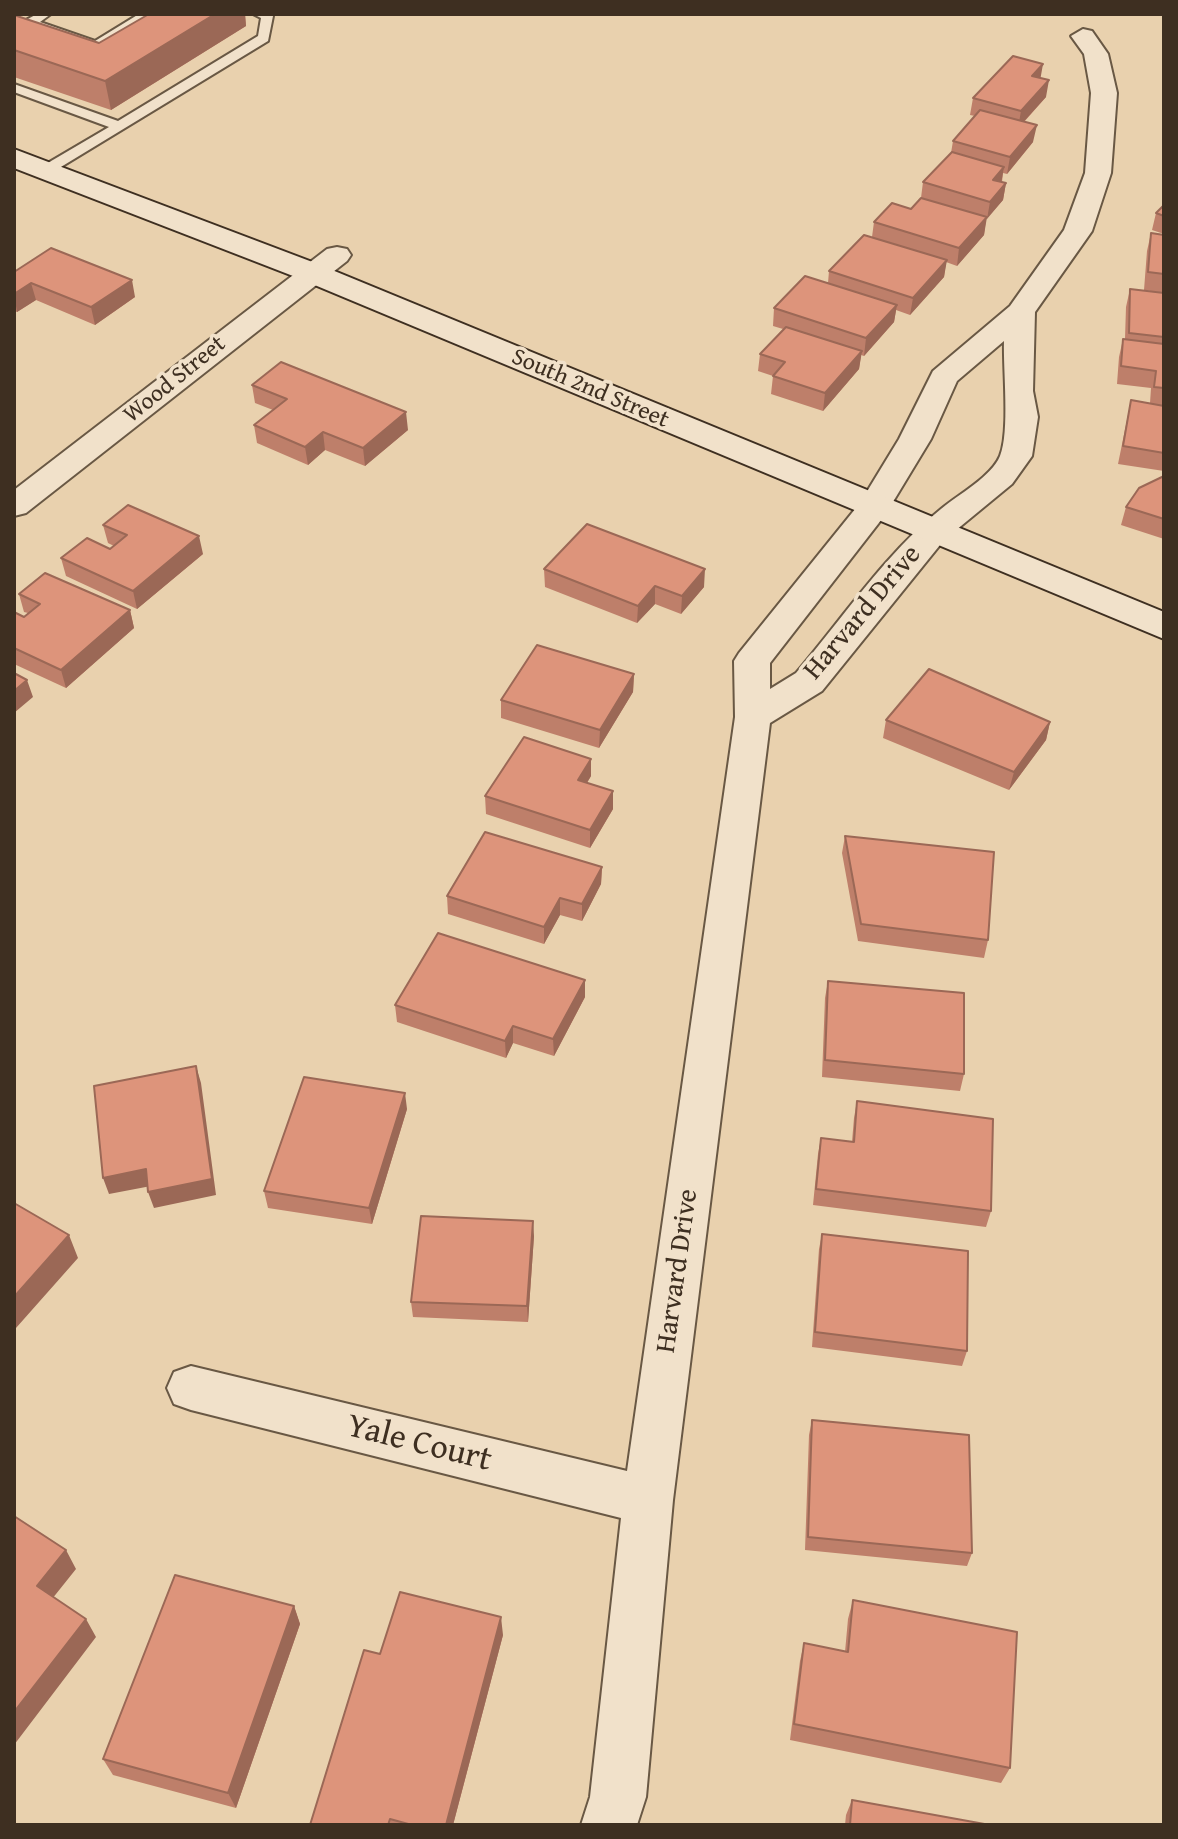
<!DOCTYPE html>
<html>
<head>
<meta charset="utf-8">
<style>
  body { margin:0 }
  #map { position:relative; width:1178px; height:1839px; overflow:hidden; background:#e9d1ae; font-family:"Gentium Book Plus",serif }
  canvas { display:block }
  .frame { position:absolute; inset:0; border:16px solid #3e2f21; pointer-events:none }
</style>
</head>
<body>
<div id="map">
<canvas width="1178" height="1839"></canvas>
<div class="frame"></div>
</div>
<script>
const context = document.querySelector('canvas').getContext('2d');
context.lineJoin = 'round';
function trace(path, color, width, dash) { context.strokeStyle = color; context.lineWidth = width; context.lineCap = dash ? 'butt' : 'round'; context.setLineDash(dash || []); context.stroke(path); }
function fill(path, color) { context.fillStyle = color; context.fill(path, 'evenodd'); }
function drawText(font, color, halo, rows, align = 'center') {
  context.font = font + ' "Gentium Book Plus",serif'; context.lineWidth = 7; context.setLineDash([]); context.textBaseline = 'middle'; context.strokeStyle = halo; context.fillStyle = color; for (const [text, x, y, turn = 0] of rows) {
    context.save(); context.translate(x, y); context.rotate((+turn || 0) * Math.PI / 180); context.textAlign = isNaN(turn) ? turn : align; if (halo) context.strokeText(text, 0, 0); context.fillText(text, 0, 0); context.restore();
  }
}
const lane = new Path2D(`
  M37,14H51L40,22L95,41L139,14H153L96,49L26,26V20Z
  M253,14L273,16L268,41L51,173H41V167L109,127L14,92V84L118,121L258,36L261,18Z`);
const street = new Path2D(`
  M1083,29L1092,31L1108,54L1117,93L1111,173L1092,231L1035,312L1033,391L1038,417L1032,456L1012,484L944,540L822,691L770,723L673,1500L646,1797L637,1825H581L590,1797L621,1518L191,1410L174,1404L167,1388L174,1372L191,1366L627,1471L735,717L734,661L739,653L860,503L899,439L933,371L1010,306L1064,230L1085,173L1091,93L1084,54L1071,36ZM1004,341C1003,370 1010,432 1000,456C991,477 959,494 941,509C886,553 842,619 796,673L770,689V663L885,515L931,439L957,381Z
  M337,247L347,249L351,255L347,261L26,513L14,516V490L327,249Z`);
const secondary = new Path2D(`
  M14,149L315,263L1164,612V639L293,276L14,168Z`);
const wall = new Path2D(`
  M149,14H245L246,26L111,110L14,77V15L99,43Z
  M1041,78L1046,97L1024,122L1033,142L1007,174L1003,173L1002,182L1006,183L1003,200L986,219L984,235L957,266L946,262L944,277L910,315L896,310L894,322L864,356L861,355L859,369L823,411L771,394L773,376L758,371L760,354L783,329L773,326L774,308L828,283L829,271L872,237L874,222L911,209L921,198L923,182L951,153L953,141L975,116L970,115L973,98Z
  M1164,205V234L1152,230L1156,213Z
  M1151,233L1164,235V293L1144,290L1147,251Z
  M14,272L135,297L95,325L36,300L17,312L14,311Z
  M1130,289L1164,293V471L1118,464L1131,400L1150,403L1151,388L1117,384L1119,357L1123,339H1125L1126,307Z
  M252,385L408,430L365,466L325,450L308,465L257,443L254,425L273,410L255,403Z
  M1164,476V539L1121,525L1126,507Z
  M103,525L203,554L137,609L66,576L61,558L110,549L114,546L108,543Z
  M544,569L704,587L681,614L655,604L637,623L545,587Z
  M19,594L130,610L134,628L66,688L14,664V612L24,617L28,613L24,612Z
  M634,674L633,692L599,748L501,718V700Z
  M886,720L1050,722L1046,740L1009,790L883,738Z
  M591,776L587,783L613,791V809L590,848L486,814L485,796Z
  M845,836L988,940L984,958L858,941L842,853Z
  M602,867L601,884L582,921L560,915L544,944L448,914L447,896Z
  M585,980V997L554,1056L513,1043L506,1058L397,1022L395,1005Z
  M828,981L964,1074L960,1091L822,1077L825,998Z
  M857,1101L991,1211L986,1227L813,1205L818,1154L821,1138L852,1142L854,1118Z
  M407,1109L372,1224L268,1208L264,1191Z
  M822,1234L967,1351L962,1366L812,1347L819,1249Z
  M534,1236L528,1322L413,1317L411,1302Z
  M812,1420L972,1553L967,1566L805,1550L809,1435Z
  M853,1600L1010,1768L1001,1783L790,1740L800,1661L804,1643L845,1652L848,1619Z
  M294,1606L300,1624L236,1808L113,1775L103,1759Z
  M503,1635L453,1825H310L380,1654Z
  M852,1800L990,1825H845L846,1815Z`);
const shadedWall = new Path2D(`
  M215,14H245L246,26L111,110L105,81Z
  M1043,64L1040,81L1032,76Z
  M1049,80L1046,97L1018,128L1021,111Z
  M1037,125L1033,142L1007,174L1010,157Z
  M1004,167L1001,184L993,180Z
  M1006,183L1003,200L987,219L990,202Z
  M987,217L984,235L957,266L959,248Z
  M947,260L944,277L910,315L913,298Z
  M132,280L135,297L95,325L91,307Z
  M31,283L36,300L17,312L14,294Z
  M897,305L894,322L864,356L866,338Z
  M862,351L859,369L823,411L825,393Z
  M406,412L408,430L365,466L363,448Z
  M323,432L325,450L308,465L305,447Z
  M199,536L203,554L137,609L133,591Z
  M705,569L704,587L681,614L682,596Z
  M655,586V604L637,623L638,606Z
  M130,610L134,628L66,688L61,670Z
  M634,674L633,692L599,748L600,730Z
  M27,680L33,697L14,713V691Z
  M1050,722L1046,740L1009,790L1014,772Z
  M591,759V776L578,797V780Z
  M613,791V809L590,848V830Z
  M602,867L601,884L582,921V904Z
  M560,898V915L544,944V927Z
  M585,980V997L554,1056L553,1039Z
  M513,1026V1043L506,1058L505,1041Z
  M196,1066L201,1083L216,1195L154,1208L148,1192Z
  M405,1093L407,1109L372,1224L369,1208Z
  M146,1169L151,1186L109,1194L103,1178Z
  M533,1221L534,1236L528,1322L527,1306Z
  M69,1235L78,1258L16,1328L14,1324V1297Z
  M66,1550L76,1569L48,1604L37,1586Z
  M294,1606L300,1624L236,1808L228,1793Z
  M501,1617L503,1635L453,1825H446Z
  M86,1619L96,1637L14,1745V1712Z`);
const building = new Path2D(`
  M149,14H215L105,81L14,50V15L99,43Z
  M1013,56L1043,64L1032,76L1049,80L1021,111L973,98Z
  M980,110L1037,125L1010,157L953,141Z
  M952,152L1004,167L993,180L1006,183L990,202L923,182Z
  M921,198L987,217L959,248L874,222L892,203L911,209Z
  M1164,205V216L1156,213Z
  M1151,233L1164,235V274L1148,272Z
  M864,235L947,260L913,298L829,271Z
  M51,248L132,280L91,307L31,283L14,294V272Z
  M805,276L897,305L866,338L774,308Z
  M1130,289L1164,293V337L1129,333Z
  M786,327L862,351L825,393L773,376L785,362L760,354Z
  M1123,339L1164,344V388L1154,387L1156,371L1121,366Z
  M281,362L406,412L363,448L323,432L305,447L254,425L287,399L252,385Z
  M1131,400L1164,406V453L1123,446Z
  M1164,476V519L1126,507L1139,488Z
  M128,505L199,536L133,591L61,558L87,538L110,549L127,535L103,525Z
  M587,524L705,569L682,596L655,586L638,606L544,569Z
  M45,573L130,610L61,670L14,648V612L24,617L40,604L19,594Z
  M537,645L634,674L600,730L501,700Z
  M929,669L1050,722L1014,772L886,720Z
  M14,673L27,680L14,691Z
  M524,737L591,759L578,780L613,791L590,830L485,796Z
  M485,832L602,867L582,904L560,898L544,927L447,896Z
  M845,836L994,852L988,940L861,924Z
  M438,933L585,980L553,1039L513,1026L505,1041L395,1005Z
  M828,981L964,993V1074L825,1060Z
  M196,1066L212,1179L148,1192L146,1169L103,1178L94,1086Z
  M304,1077L405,1093L369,1208L264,1191Z
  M857,1101L993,1119L991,1211L816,1189L821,1138L854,1142Z
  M14,1203L69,1235L14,1297Z
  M421,1216L533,1221L527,1306L411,1302Z
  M822,1234L968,1251L967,1351L815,1332Z
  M812,1420L969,1435L972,1553L808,1537Z
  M14,1516L66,1550L37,1586L86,1619L14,1712Z
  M175,1575L294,1606L228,1793L103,1759Z
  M400,1592L501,1617L446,1825H412L390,1819L388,1825H310L364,1650L380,1654Z
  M853,1600L1017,1632L1010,1768L794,1724L804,1643L848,1652Z
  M852,1800L990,1825H850Z`);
const farStreetnames = [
  ["Wood Street",175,380,-39],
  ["South 2nd Street",590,389,23]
];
const streetNames = [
  ["Harvard Drive",863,613,-50],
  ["Harvard Drive",678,1271,-82]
];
const nearStreetnames = [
  ["Yale Court",419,1444,14]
];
trace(lane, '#695844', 4);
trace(street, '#695844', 4);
trace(secondary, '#3e2f21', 4);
fill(lane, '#f1e1ca');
fill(street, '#f1e1ca');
fill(secondary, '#f1e1ca');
fill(wall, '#be7f6a');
fill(shadedWall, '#9b6856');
fill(building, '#dd947b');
trace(building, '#9b6856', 2);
drawText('24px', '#3e2f21', '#f1e1ca', farStreetnames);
drawText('28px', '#3e2f21', '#f1e1ca', streetNames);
drawText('34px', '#3e2f21', '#f1e1ca', nearStreetnames);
</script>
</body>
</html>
